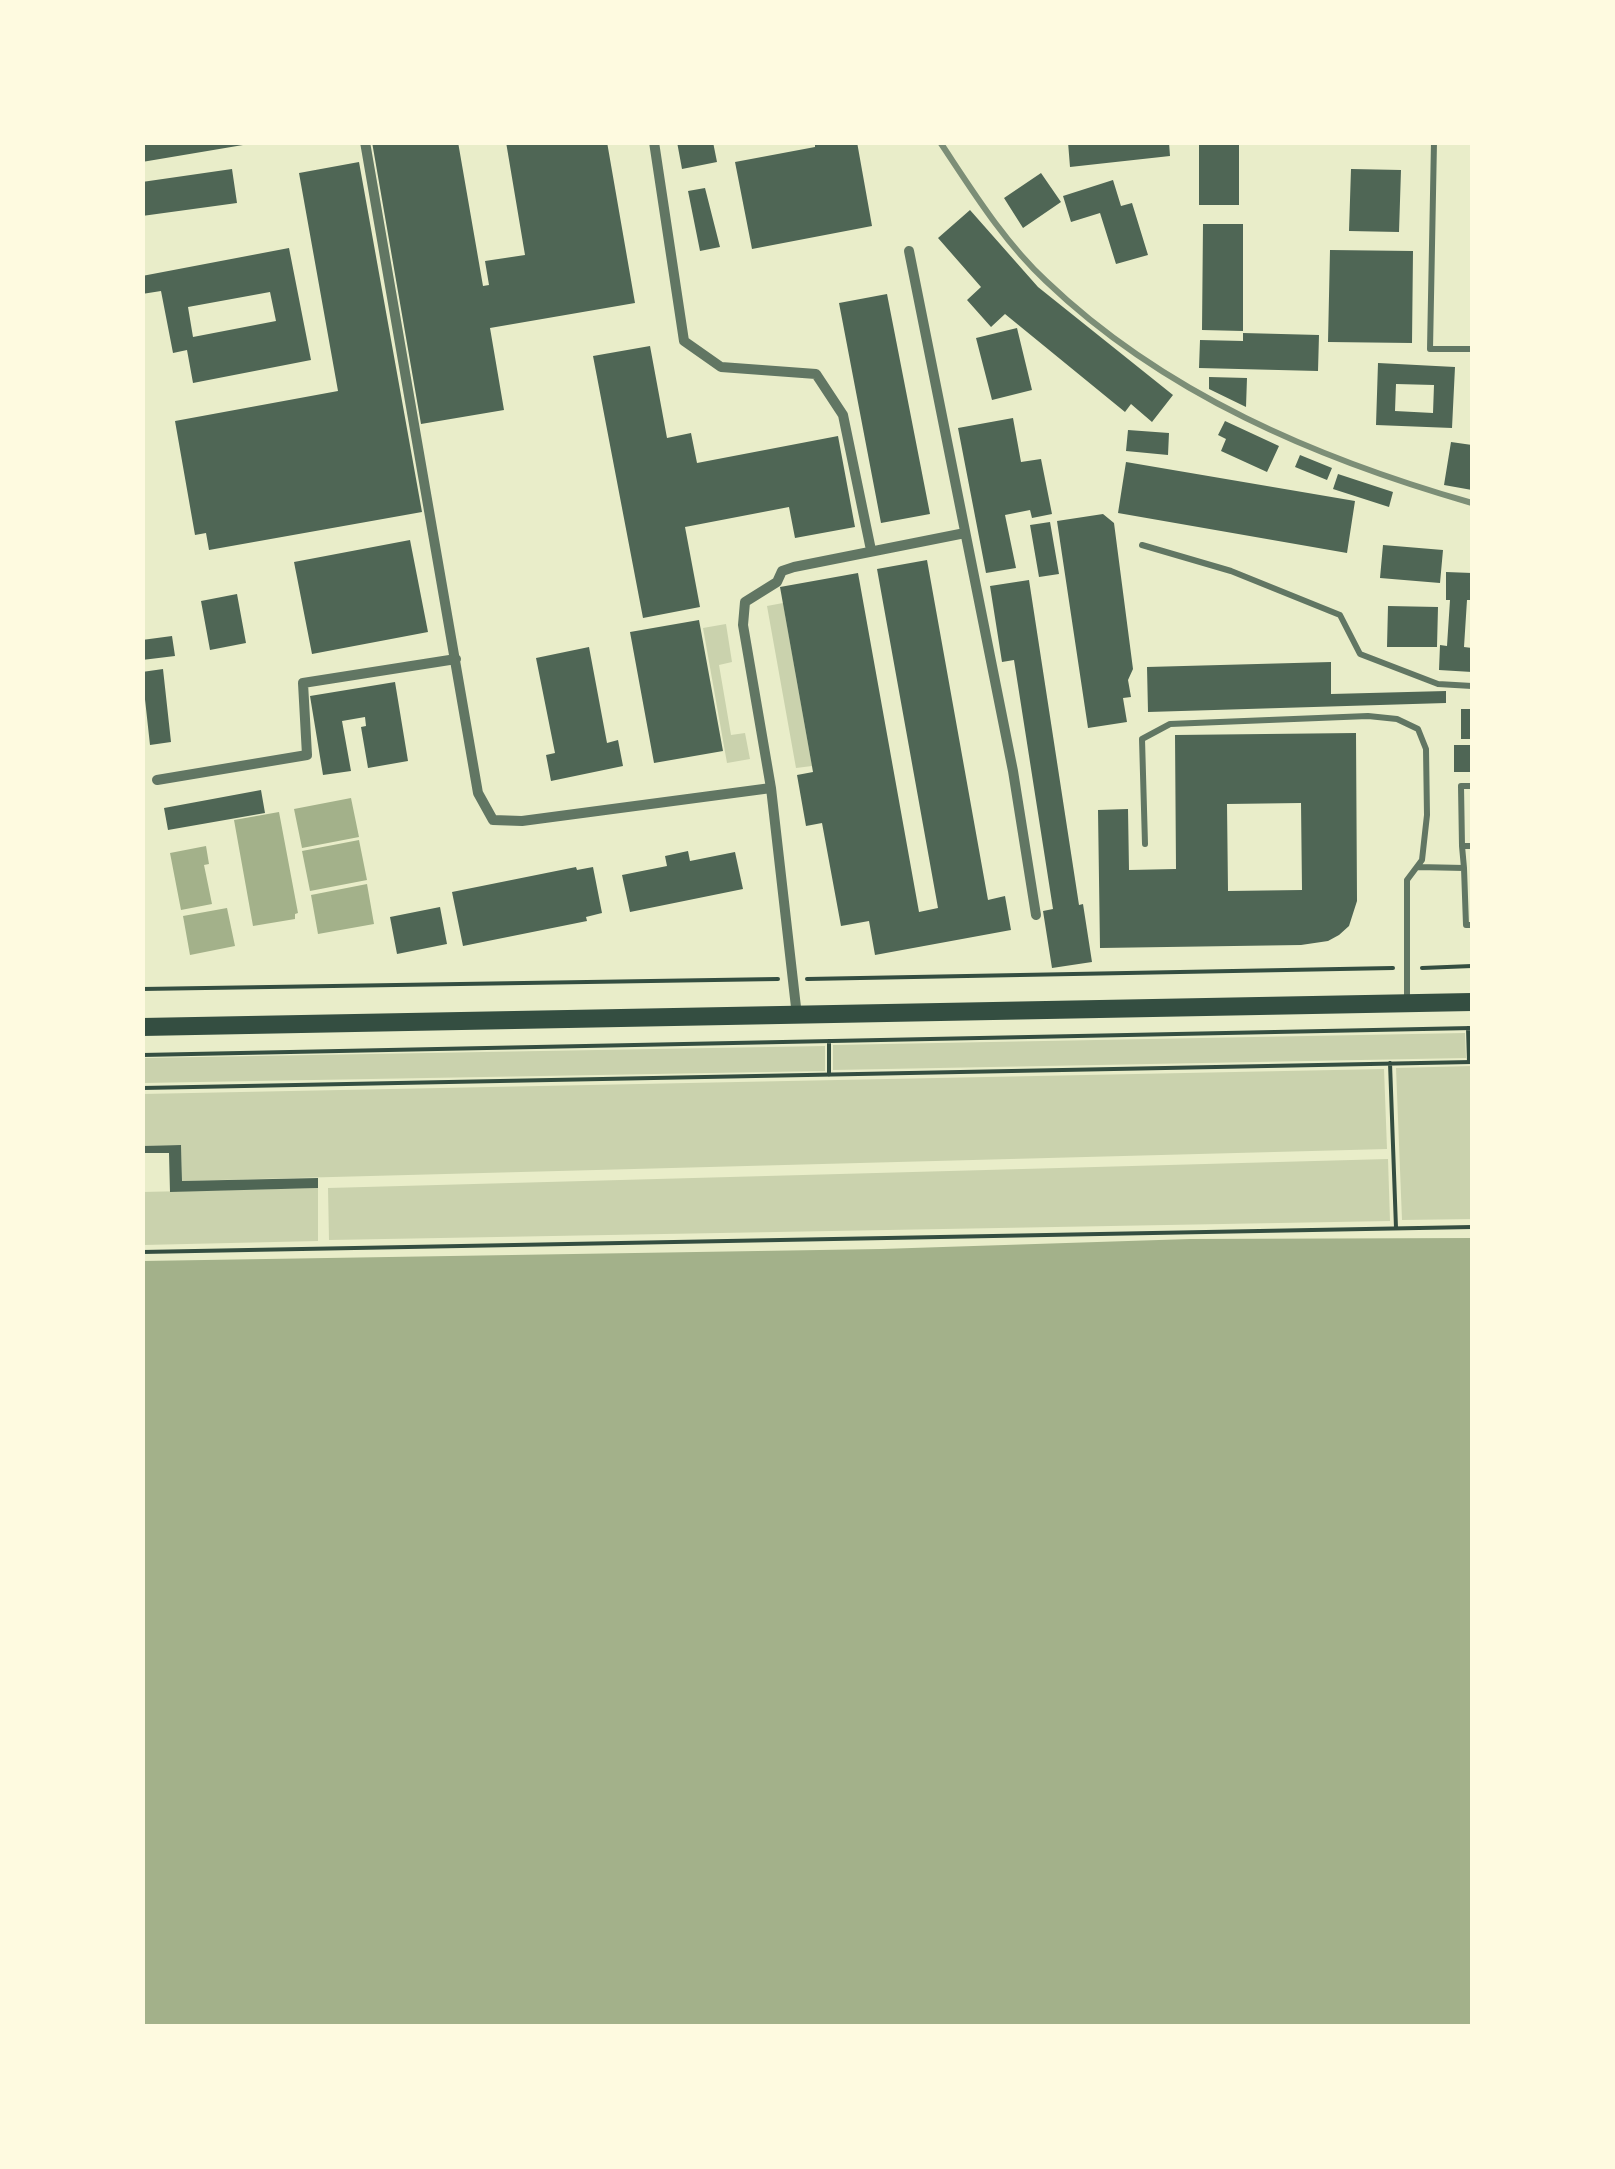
<!DOCTYPE html>
<html>
<head>
<meta charset="utf-8">
<style>
  body { margin:0 }
  #map { position:relative; width:1615px; height:2169px; overflow:hidden; background:#e9edc9; font-family:Overpass,sans-serif }
  canvas { display:block }
  .frame { position:absolute; inset:0; border:145px solid #fefae0; pointer-events:none }
</style>
</head>
<body>
<div id="map">
<canvas width="1615" height="2169"></canvas>
<div class="frame"></div>
</div>
<script>
const context = document.querySelector('canvas').getContext('2d');
context.lineJoin = 'round';
function fill(path, color) { context.fillStyle = color; context.fill(path, 'evenodd'); }
function trace(path, color, width, dash) { context.strokeStyle = color; context.lineWidth = width; context.lineCap = dash ? 'butt' : 'round'; context.setLineDash(dash || []); context.stroke(path); }
const green = new Path2D(`
  M783,603L812,766L796,768L767,606Z
  M726,624L732,662L719,665L731,735L745,733L750,759L727,763L703,628Z
  M1465,1033L1466,1058L833,1070V1045Z
  M825,1046V1071L143,1083V1058Z
  M1472,1066V1219L1402,1220L1396,1068Z
  M1384,1069L1387,1149L182,1181L181,1145L143,1146L142,1094Z
  M1388,1159L1390,1221L329,1240L328,1188Z
  M318,1188V1241L143,1245L142,1192Z`);
const water = new Path2D(`
  M351,798L359,837L302,848L294,809Z
  M279,812L298,913L295,914V919L253,926L234,820Z
  M359,840L367,880L310,891L302,851Z
  M206,846L209,864L204,865L212,904L181,910L170,853Z
  M367,884L374,924L318,934L311,895Z
  M227,908L235,946L190,955L183,916Z
  M1472,1238V2026H143V1261L881,1249L1190,1239Z`);
const building = new Path2D(`
  M142,142H243V145L142,162Z
  M372,142H458L483,286L489,285L485,261L525,255L506,142H607L635,303L490,328L504,410L421,424Z
  M677,142H713L717,162L682,169Z
  M815,142H857L872,226L752,249L735,162L815,147Z
  M1068,142H1169L1170,156L1070,167Z
  M1199,142H1239V205H1199Z
  M359,162L422,512L209,550L206,533L195,535L175,421L338,391L299,173Z
  M232,169L237,203L142,216V182Z
  M1351,169L1401,170L1399,232L1349,231Z
  M1041,173L1061,202L1023,228L1004,198Z
  M1113,180L1121,206L1132,203L1148,255L1116,264L1100,213L1071,222L1063,196Z
  M705,188L720,247L700,251L688,191Z
  M970,210L1038,287L1173,395L1152,422L1131,404L1125,412L1005,314L991,327L967,300L981,287L938,238Z
  M1203,224H1243V331L1202,330Z
  M289,248L311,360L193,383L187,350L173,353L161,291L142,294V276ZM270,292L276,321L193,337L188,307Z
  M1330,250L1413,251L1412,343L1328,342Z
  M887,294L930,514L881,523L839,303Z
  M1017,328L1032,390L992,400L976,338Z
  M1243,333L1319,335L1318,371L1199,368L1200,340L1243,341Z
  M650,346L667,438L691,433L697,463L838,436L855,527L795,538L789,507L685,527L700,607L643,618L593,356Z
  M1378,363L1455,367L1452,428L1376,425ZM1396,384L1434,385L1433,413L1395,411Z
  M1209,377L1247,378L1246,407L1209,389Z
  M1013,418L1021,462L1041,459L1052,514L1032,518L1030,510L1005,515L1016,568L986,573L958,428Z
  M1225,421L1279,446L1267,472L1221,451L1226,439L1218,435Z
  M1128,430L1169,433L1168,455L1126,451Z
  M1451,442L1472,445V490L1444,485Z
  M1300,455L1332,468L1327,480L1295,467Z
  M1126,462L1355,501L1347,553L1118,513Z
  M1338,474L1393,492L1389,507L1333,489Z
  M1103,514L1114,523L1133,669L1128,680L1131,697L1123,698L1127,722L1088,728L1057,521Z
  M1050,522L1059,574L1039,577L1030,525Z
  M410,540L428,632L312,654L294,562Z
  M1383,545L1443,550L1440,583L1380,578Z
  M927,560L988,900L1005,896L1011,930L875,955L869,921L841,926L822,823L806,826L797,775L813,772L780,587L858,573L919,912L938,908L877,569Z
  M1446,572L1472,573V600H1467L1464,647L1472,648V672L1439,670L1440,645L1447,646L1450,600H1446Z
  M1029,580L1079,905L1083,904L1092,962L1052,968L1043,911L1053,909L1014,660L1002,662L990,586Z
  M237,594L246,643L210,650L201,601Z
  M1388,606L1438,607L1437,647H1387Z
  M699,620L723,751L654,763L630,632Z
  M172,636L175,656L142,660V640Z
  M589,647L607,743L618,740L623,766L551,781L546,755L555,753L536,658Z
  M1331,662V694L1446,691V703L1148,712L1147,667Z
  M163,669L171,742L150,745L142,672Z
  M395,682L408,761L368,768L361,727L366,726L365,717L342,721L351,771L323,775L310,696Z
  M1461,709H1472V739H1461Z
  M1356,733L1357,901L1349,926L1339,935L1328,941L1301,945L1100,948L1098,810L1128,809L1129,870L1176,869L1175,735ZM1301,803L1302,890L1228,891L1227,804Z
  M1454,745H1472V772H1454Z
  M261,790L265,813L168,830L164,808Z
  M688,851L690,861L735,852L743,889L630,912L622,875L667,866L665,856Z
  M576,867L577,870L593,867L602,913L586,917L587,921L463,946L452,892Z
  M440,907L447,944L397,954L390,917Z
  M181,1145L182,1181L318,1178V1188L170,1192L169,1153H142V1146Z`);
const path = new Path2D(`
  M1422,968L1472,966
  M807,979L1393,968
  M142,989L778,979
  M1468,1028L1469,1062
  M829,1041V1075
  M142,1055L1472,1028
  M1390,1063L1396,1228
  M142,1088L1472,1062
  M142,1252L1472,1227`);
const service = new Path2D(`
  M1434,142L1430,349H1472
  M1142,545L1231,571L1340,615L1360,654L1438,684L1472,686
  M1145,844L1142,739L1170,724L1368,716L1397,719L1418,729L1426,749L1427,815L1422,860L1407,880V1001
  M1462,846L1461,786H1472
  M1418,867L1464,868L1466,925H1472
  M1464,868L1462,846H1472`);
const minor = new Path2D(`
  M365,142L478,793L493,820L522,821L771,788
  M654,142L684,341L721,367L816,374L843,415L871,550
  M909,251L1013,771L1036,915
  M157,780L307,755L303,683L456,659
  M797,1016L771,788L743,625L745,602L777,582L782,571L794,567L965,533`);
const secondary = new Path2D(`
  M142,1027L1472,1002`);
const rail = new Path2D(`
  M940,142C972,190 1004,242 1046,281C1164,394 1318,459 1472,503`);
fill(green, '#cad2ad');
fill(water, '#a3b18a');
fill(building, '#4f6655');
trace(path, '#344e41', 4);
trace(service, '#617663', 6);
trace(minor, '#617663', 10);
trace(secondary, '#344e41', 18);
trace(rail, '#7c8e77', 6);
</script>
</body>
</html>
